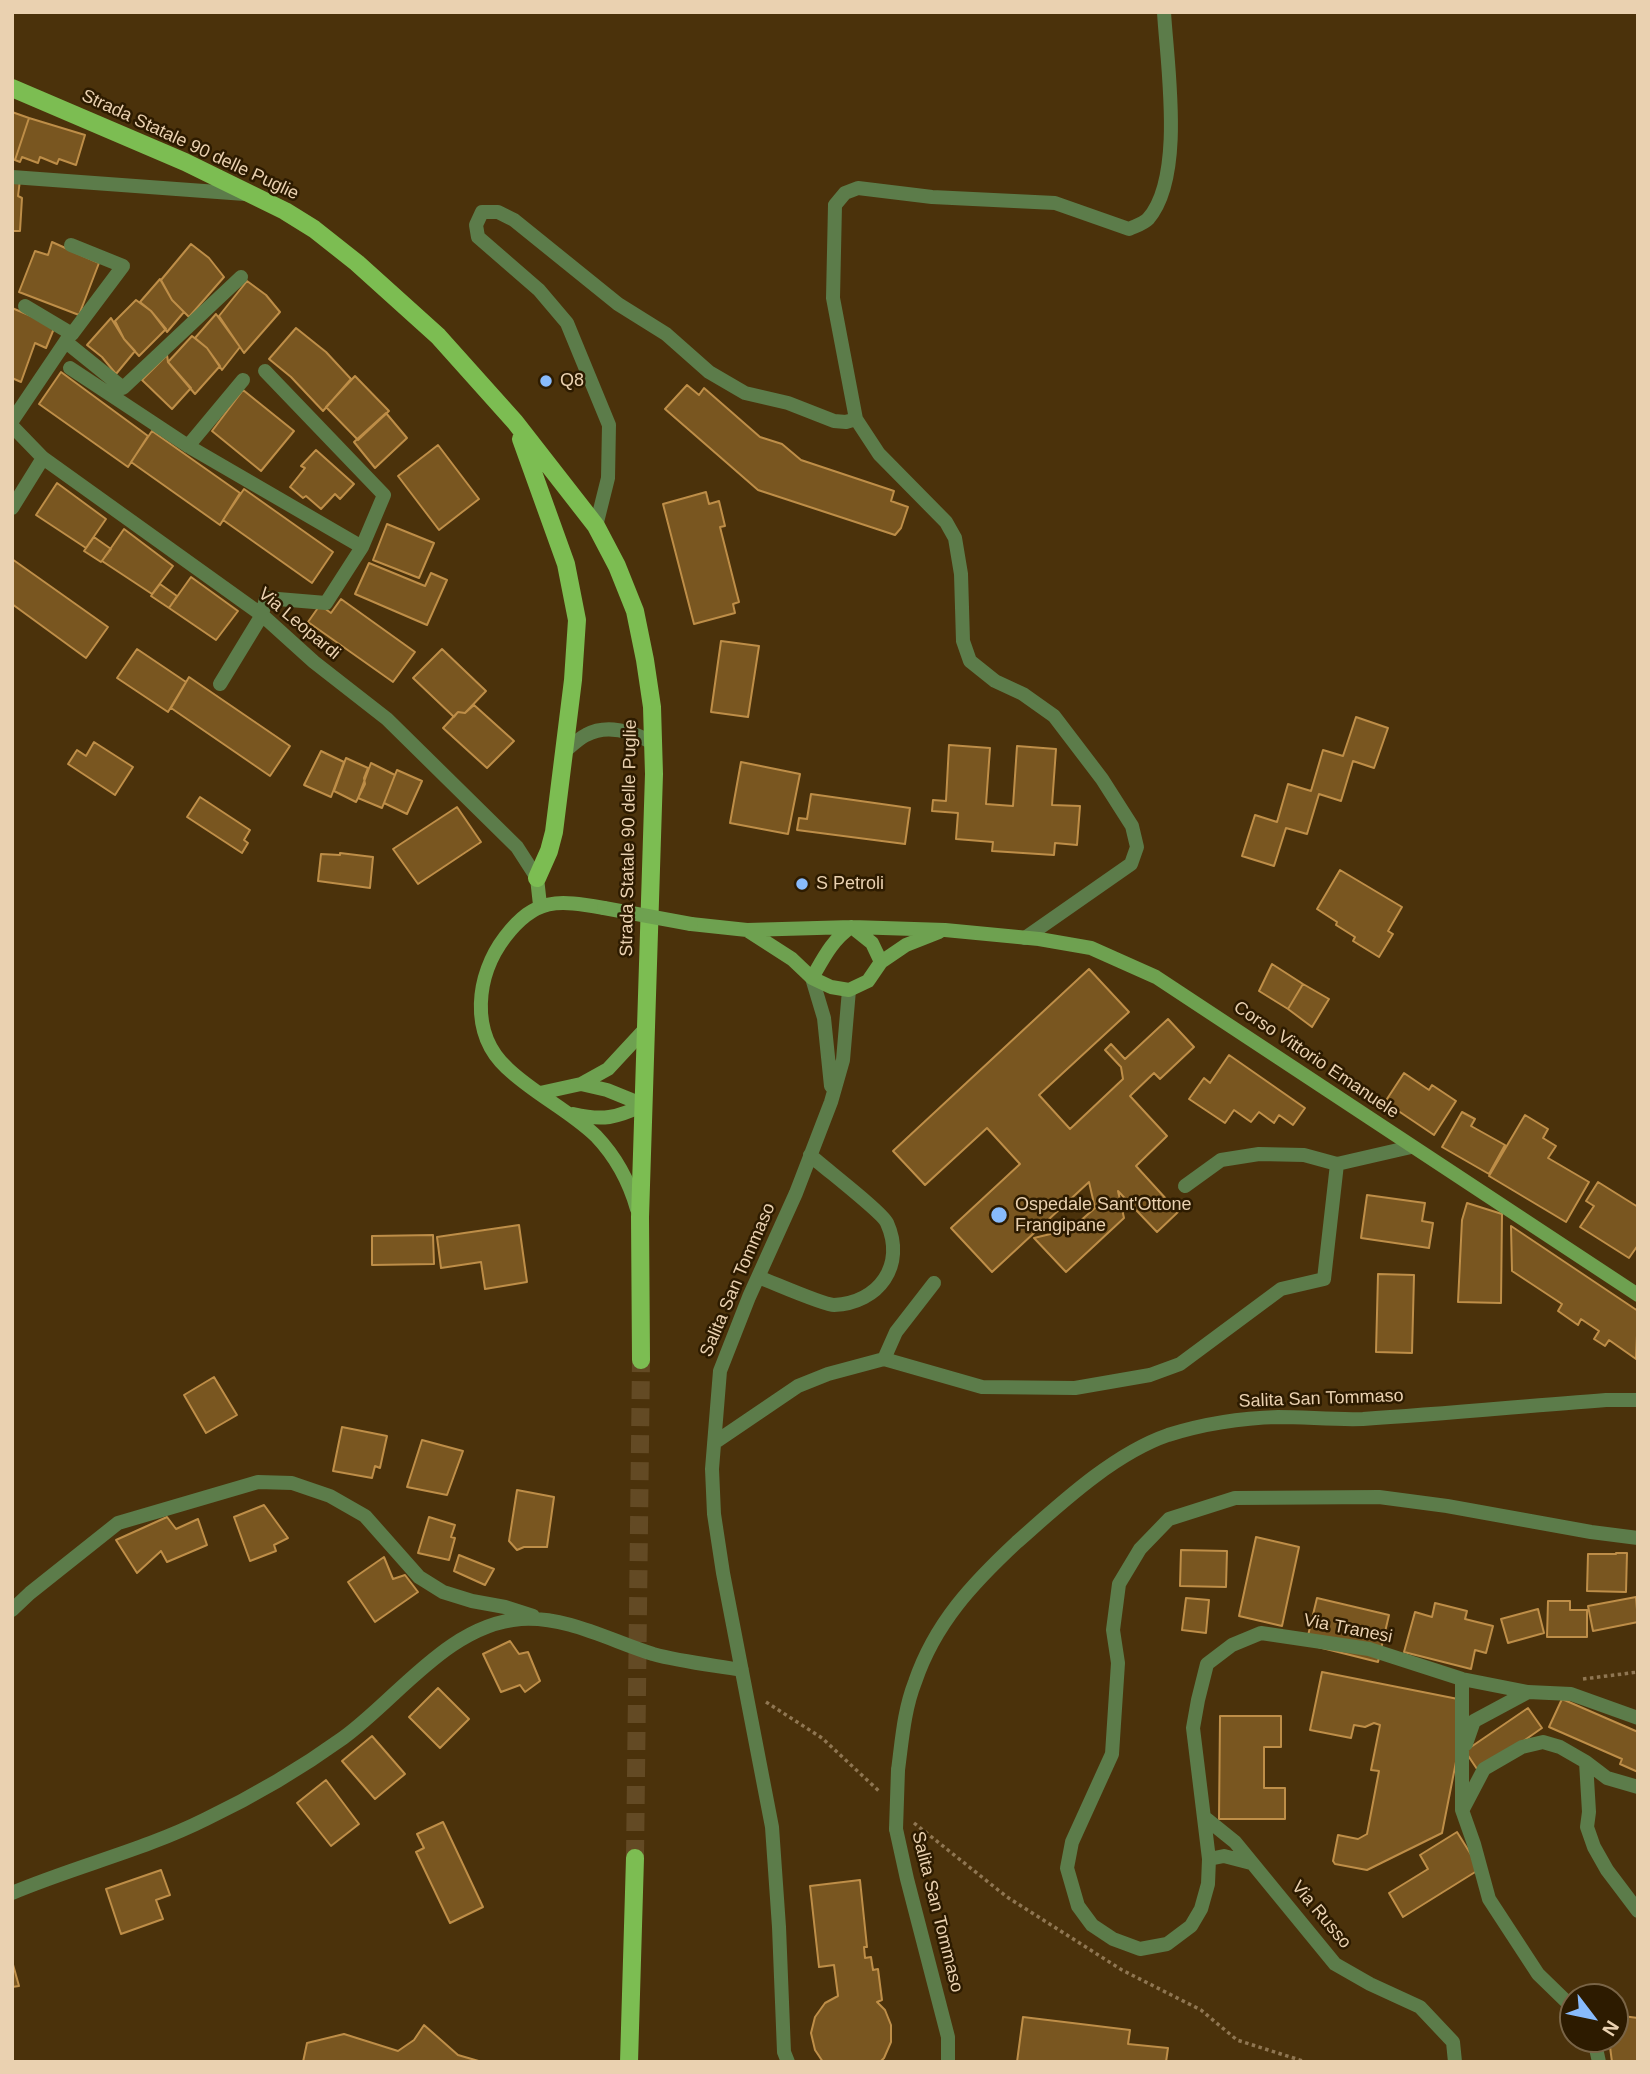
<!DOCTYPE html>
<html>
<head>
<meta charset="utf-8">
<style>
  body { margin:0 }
  #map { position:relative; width:1650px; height:2074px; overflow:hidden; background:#4b320b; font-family:Arial,sans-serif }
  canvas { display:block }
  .frame { position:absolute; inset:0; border:14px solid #ead1b0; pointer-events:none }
  .north { position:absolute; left:1559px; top:1983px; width:70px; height:70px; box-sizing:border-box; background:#2d1b00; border:2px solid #796446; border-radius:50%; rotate:122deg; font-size:19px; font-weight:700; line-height:28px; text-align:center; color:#ead1b0 }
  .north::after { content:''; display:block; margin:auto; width:24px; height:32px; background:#88bbfc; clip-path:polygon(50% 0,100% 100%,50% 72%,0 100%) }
</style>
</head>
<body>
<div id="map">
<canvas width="1650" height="2074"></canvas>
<div class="frame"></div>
<div class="north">N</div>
</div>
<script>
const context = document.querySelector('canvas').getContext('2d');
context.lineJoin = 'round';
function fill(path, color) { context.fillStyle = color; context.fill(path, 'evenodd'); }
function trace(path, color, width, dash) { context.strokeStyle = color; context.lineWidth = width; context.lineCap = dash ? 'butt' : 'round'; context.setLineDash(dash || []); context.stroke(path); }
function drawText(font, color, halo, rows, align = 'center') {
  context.font = font + ' Arial,sans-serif'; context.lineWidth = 5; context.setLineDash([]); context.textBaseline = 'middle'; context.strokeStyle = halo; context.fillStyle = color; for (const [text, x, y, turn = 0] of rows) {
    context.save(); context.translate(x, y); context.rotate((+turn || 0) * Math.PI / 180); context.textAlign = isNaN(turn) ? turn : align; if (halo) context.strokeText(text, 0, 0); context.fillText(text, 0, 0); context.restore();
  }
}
const building = new Path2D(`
  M12,112L29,118L15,160L12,159Z
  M29,118L85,135L76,165L59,159L57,164L40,157L38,163L22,157L20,162L15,160Z
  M12,179L20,180L18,196L22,198L20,231H12Z
  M52,242L99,263L79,315L19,292L35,251L48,255Z
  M191,244L209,258L224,277L189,317L172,300L161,280Z
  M160,279L172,300L184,312L167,332L151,311L140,302Z
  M247,281L266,295L280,312L244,353L219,316Z
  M136,300L151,311L166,329L139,356L124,339L115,321Z
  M12,308L55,326L46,348L35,343L21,382L12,378Z
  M216,314L240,347L222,370L207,348L195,338Z
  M111,318L124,339L135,351L116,374L102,357L87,345Z
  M296,328L326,352L351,379L323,411L291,377L269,359Z
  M192,336L207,348L220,366L195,394L168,362Z
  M167,355L168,362L191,388L172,409L142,380Z
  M61,372L148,436L128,467L39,404Z
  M355,376L389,411L358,440L326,407Z
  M687,385L699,395L704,388L760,437L782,444L801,460L894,491L891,501L908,507L901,528L895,535L758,490L665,409Z
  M243,390L294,431L261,471L212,431Z
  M386,413L407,438L375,468L354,442Z
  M152,431L240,493L220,525L131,462Z
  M438,445L479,499L439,530L398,476Z
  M316,450L354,484L340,499L335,494L321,509L306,496L303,498L290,487L305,468L301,466Z
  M57,483L106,519L86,548L36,515Z
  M244,489L333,552L312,583L223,520Z
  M706,492L709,504L719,501L725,526L720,527L739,602L733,604L735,613L694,624L663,504Z
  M387,524L434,543L419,578L373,560Z
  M124,529L173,566L152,594L102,561Z
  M94,537L111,549L101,562L84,551Z
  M12,559L108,627L86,658L12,604Z
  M369,563L425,586L431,573L447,580L427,625L355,594Z
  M191,577L238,611L216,640L169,608Z
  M160,584L177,596L169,608L151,596Z
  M341,599L415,652L393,682L308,622L320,605L331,613Z
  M721,641L759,646L748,717L711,712Z
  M137,649L186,682L168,712L117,678Z
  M442,649L486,691L465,713L458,712L454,717L413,678Z
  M189,677L290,746L270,776L171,708Z
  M474,705L514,741L487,768L443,728L458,712L465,713Z
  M1356,717L1388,728L1374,768L1353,761L1341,801L1319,794L1307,834L1286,828L1274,866L1242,856L1255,815L1277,822L1288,784L1311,791L1323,750L1343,756Z
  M94,742L133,767L115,795L68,764L77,750L86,756Z
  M949,745L990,748L986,804L1013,806L1017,746L1056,749L1052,805L1080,806L1077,845L1055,843L1054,855L992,851L993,842L956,839L958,813L932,811L933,800L946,801Z
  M321,751L344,762L331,797L304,785Z
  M346,758L368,768L364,778L365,784L356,802L334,791Z
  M741,762L800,774L788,834L730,823Z
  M371,763L395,775L382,808L358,798Z
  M397,770L422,781L407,814L384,803Z
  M811,794L910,808L905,844L797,830L799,818L807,819Z
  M200,797L250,830L244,840L248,843L242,853L187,817Z
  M457,807L481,842L418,884L393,849Z
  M340,853L373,857L370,888L318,881L321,854L340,855Z
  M1340,870L1402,907L1388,931L1393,934L1379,957L1353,941L1355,937L1336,925L1337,922L1317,909Z
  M1272,964L1303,984L1288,1009L1259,991Z
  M1089,969L1129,1012L1039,1095L1070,1129L1123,1079L1121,1067L1105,1050L1111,1044L1125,1059L1168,1019L1194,1047L1160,1079L1154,1073L1130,1096L1167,1136L1136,1166L1178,1212L1157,1232L1118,1191L1124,1218L1066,1272L1034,1238L1071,1229L1095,1208L1089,1182L992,1272L951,1228L1020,1164L987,1128L925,1185L893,1151Z
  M1303,984L1329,999L1312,1027L1288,1009Z
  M1229,1055L1305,1108L1293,1125L1279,1115L1274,1123L1259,1112L1251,1122L1234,1110L1225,1123L1189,1099L1204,1078L1210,1083Z
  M1404,1073L1429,1090L1432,1085L1456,1101L1434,1135L1385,1102Z
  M1462,1112L1475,1119L1471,1126L1505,1145L1489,1174L1442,1147Z
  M1525,1115L1548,1129L1543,1138L1556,1146L1548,1158L1589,1182L1566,1222L1489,1176Z
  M1598,1182L1638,1207V1245L1629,1258L1580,1227L1594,1206L1586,1201Z
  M1367,1195L1425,1203L1422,1221L1433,1223L1429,1248L1361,1238Z
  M1467,1203L1502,1214L1501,1303L1458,1302L1462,1220Z
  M519,1225L527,1282L485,1289L481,1262L441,1268L437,1237Z
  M1511,1226L1638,1311L1636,1359L1609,1340L1605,1346L1594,1339L1599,1331L1581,1319L1578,1325L1558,1311L1562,1304L1512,1271Z
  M433,1235L434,1264L372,1265V1236Z
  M1378,1274L1414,1275L1412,1353L1376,1352Z
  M214,1377L237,1415L206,1433L184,1395Z
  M342,1427L387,1436L380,1468L375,1466L372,1478L333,1471Z
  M422,1440L463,1451L447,1495L407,1487Z
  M517,1490L554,1497L547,1547H524L517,1550L509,1541Z
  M264,1505L288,1538L274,1545L276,1551L250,1561L234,1517Z
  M167,1517L176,1529L198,1519L207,1545L167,1562L161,1551L137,1573L116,1540Z
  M429,1517L455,1525L451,1537L455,1538L449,1560L418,1553Z
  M1256,1537L1299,1547L1282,1626L1239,1616Z
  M1181,1550L1227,1551L1226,1587L1180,1586Z
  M1616,1553H1627L1626,1592L1587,1591L1588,1554H1616Z
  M459,1555L494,1569L485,1585L454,1571Z
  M384,1557L393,1579L405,1575L418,1592L375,1622L348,1582Z
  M1636,1597L1638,1622L1593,1631L1588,1606Z
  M1186,1598L1209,1600L1206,1633L1182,1630Z
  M1317,1598L1389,1615L1378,1662L1306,1644Z
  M1548,1601H1570V1610H1587V1637H1547Z
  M1435,1603L1467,1611L1465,1619L1493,1626L1486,1653L1475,1650L1471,1669L1404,1652L1415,1612L1432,1617Z
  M1538,1609L1544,1633L1508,1643L1501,1619Z
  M510,1641L519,1654L528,1652L540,1681L525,1692L520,1685L501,1692L483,1654Z
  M1322,1672L1468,1701L1442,1833L1367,1870L1335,1864L1333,1861L1338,1835L1358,1839L1367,1834L1379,1771L1371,1770L1380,1725L1374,1723L1365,1727L1354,1725L1351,1738L1310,1730Z
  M438,1688L469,1719L440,1748L409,1717Z
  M1562,1699L1638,1732V1772L1620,1764L1622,1759L1549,1727Z
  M1528,1708L1542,1728L1479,1772L1465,1751Z
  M1220,1716H1281V1747H1264V1788H1285V1819H1219Z
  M372,1736L405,1774L375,1799L342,1761Z
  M326,1780L359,1824L331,1846L297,1803Z
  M443,1822L483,1907L450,1923L416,1852L424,1848L417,1834Z
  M1457,1832L1480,1869L1403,1917L1389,1893L1428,1869L1420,1855Z
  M161,1870L170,1895L156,1900L163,1919L121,1934L106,1889Z
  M860,1880L867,1947H864L865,1958L871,1957L873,1970L878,1969L882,2000L877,2002L885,2010L891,2025V2042L884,2058L880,2062H823L815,2050L811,2033L815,2017L825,2003L838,1996L834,1965L819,1967L810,1886Z
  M12,1961L19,1986L12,1987Z
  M1615,2015L1638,2018V2062H1612L1609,2039H1615Z
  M1023,2017L1130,2030L1128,2044L1168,2048L1166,2062H1017Z
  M424,2025L458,2055L482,2062H303L307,2043L344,2034L398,2051L414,2040Z`);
const primaryTunnel = new Path2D(`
  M635,1858L641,1360`);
const path = new Path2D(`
  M1583,1679L1638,1672
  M766,1702L822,1738L880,1792
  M914,1823L1007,1897L1122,1970L1201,2010L1237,2040L1306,2062`);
const street = new Path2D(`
  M12,177L245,194
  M25,306L72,334L123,266L71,245
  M66,342L123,388L241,277
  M70,368L188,446L362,547
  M12,421L70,335
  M12,426L43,458L262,615L314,662L387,719L517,847L537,878
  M188,446L243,380
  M12,508L43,458
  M596,526L608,478L609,425L567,323L539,290L478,237L476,225L482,212H498L514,220L618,304L666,334L709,372L745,393L788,403L834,421L846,422L856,419
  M220,684L262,615L266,598L326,603L362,547L384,495L265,371
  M563,753C570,747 578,739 586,735C608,723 633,732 653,743
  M1025,938L1131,864L1137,847L1132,826L1102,779L1054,716L1023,694L995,681L970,661L963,641L961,574L955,538L946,522L879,454L856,419L833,298L835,205L845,193L858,188L932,197L1055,203L1129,229C1135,226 1143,224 1148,219C1185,177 1167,65 1164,12
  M812,978L824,1018L831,1086
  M1185,1186L1221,1160L1259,1154L1304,1155L1337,1164L1411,1147
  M758,1277C772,1282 823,1305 834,1305C879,1303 906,1265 887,1223C882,1212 823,1167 810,1155
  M884,1359L896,1332L934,1283
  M714,1443L798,1386L828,1374L884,1359L982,1387L1075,1388L1150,1375L1180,1364L1281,1289L1324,1279L1337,1164
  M1638,1538L1591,1532L1447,1506L1379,1497L1235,1498L1169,1519L1140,1549L1119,1584L1113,1630L1118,1663L1112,1754L1072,1842L1067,1868L1078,1906L1092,1925L1113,1939L1140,1949L1167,1944L1191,1926L1201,1909L1208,1884L1209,1859L1193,1728L1198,1700L1207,1664L1232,1645L1261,1633L1369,1649L1462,1679L1528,1692L1571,1694L1638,1718
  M12,1610L30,1593L118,1523L258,1482L292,1483L330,1496L365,1516L419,1577L443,1592L472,1601L505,1607L533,1616
  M1462,1679V1810L1474,1844L1489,1899L1538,1974L1573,2008
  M1466,1744L1474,1721L1528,1692
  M1586,1762L1589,1812L1587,1827L1594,1847L1607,1870L1638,1911
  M898,1770C902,1740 904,1710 915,1682C935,1623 973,1583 1017,1542C1060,1504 1113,1454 1168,1435C1203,1424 1241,1418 1278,1417C1306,1417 1335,1420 1363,1419C1444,1414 1525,1406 1606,1400H1638
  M1463,1809L1484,1769L1522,1747L1543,1742L1560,1747L1586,1762L1607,1778L1638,1787
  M1204,1817L1235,1842L1335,1964L1370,1984L1420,2007L1453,2042L1455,2062
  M896,1829L907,1879L948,2037V2062
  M1209,1859L1224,1856L1251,1863
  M12,1893C76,1866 144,1850 206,1819C254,1796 300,1769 343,1738C397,1699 449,1624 521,1619C567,1616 611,1641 653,1654C682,1662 713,1665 742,1670
  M1594,2039L1599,2062
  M788,2062L784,2052L779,1927L772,1827L723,1573L714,1514L712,1469L720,1371L749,1297L796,1193L831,1102L843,1060L849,990`);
const secondary = new Path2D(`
  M537,878L540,905
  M604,908C557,900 536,897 505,937C476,975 469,1033 507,1068C534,1094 569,1110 596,1136C617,1158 629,1181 637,1209
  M691,924L747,930L852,927L945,930L1039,939L1091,948L1156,977L1638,1295
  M852,927L872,943L881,962
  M747,930L792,959L812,978L831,987L849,990L868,981L881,962L906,945L939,932
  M812,978C823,959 832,940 851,927
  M581,1084L607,1090L644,1105
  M540,1093L581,1084L608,1069L646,1028
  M573,1114C603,1121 616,1118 644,1105`);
const primary = new Path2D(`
  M12,88L185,162L285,211L314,229L357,263L438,336L515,422L596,526L617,566L635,611L645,660L652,707L654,774L640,1217L641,1360
  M521,439L566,564L577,620L573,680L554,832L549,851L537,878
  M629,2062L635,1858`);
const streetBridge = new Path2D(`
  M896,1829L898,1770`);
const secondaryBridge = new Path2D(`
  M604,908L691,924`);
const markers = [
  [546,381,7,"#88bbfc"],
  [802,884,7,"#88bbfc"],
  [999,1215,9,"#88bbfc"]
];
const streetNames = [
  ["Strada Statale 90 delle Puglie",190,145,25],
  ["Via Leopardi",299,624,40],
  ["Strada Statale 90 delle Puglie",629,838,-89],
  ["Corso Vittorio Emanuele",1316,1060,34],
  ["Salita San Tommaso",738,1280,-67],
  ["Salita San Tommaso",1321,1399,-2],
  ["Via Tranesi",1348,1629,11],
  ["Salita San Tommaso",937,1912,76],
  ["Via Russo",1321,1915,50]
];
const poiNames = [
  ["Q8",560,381],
  ["S Petroli",816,884],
  ["Ospedale Sant'Ottone",1015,1205],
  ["Frangipane",1015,1226]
];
fill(building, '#795620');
trace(building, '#be8e48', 2);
trace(primaryTunnel, '#634a24', 18, [18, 9]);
trace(path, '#8f7652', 3.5, [3.5, 3.5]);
trace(street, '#5c7c4a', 14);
trace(secondary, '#6ea150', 14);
trace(primary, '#7cbd52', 18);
trace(streetBridge, '#5c7c4a', 14);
trace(secondaryBridge, '#6ea150', 14);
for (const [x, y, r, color] of markers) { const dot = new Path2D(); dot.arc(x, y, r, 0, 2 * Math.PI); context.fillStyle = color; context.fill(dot); trace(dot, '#2d1b00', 2.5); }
drawText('18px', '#ead1b0', '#2d1b00', streetNames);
drawText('18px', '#ead1b0', '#2d1b00', poiNames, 'left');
</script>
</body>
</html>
